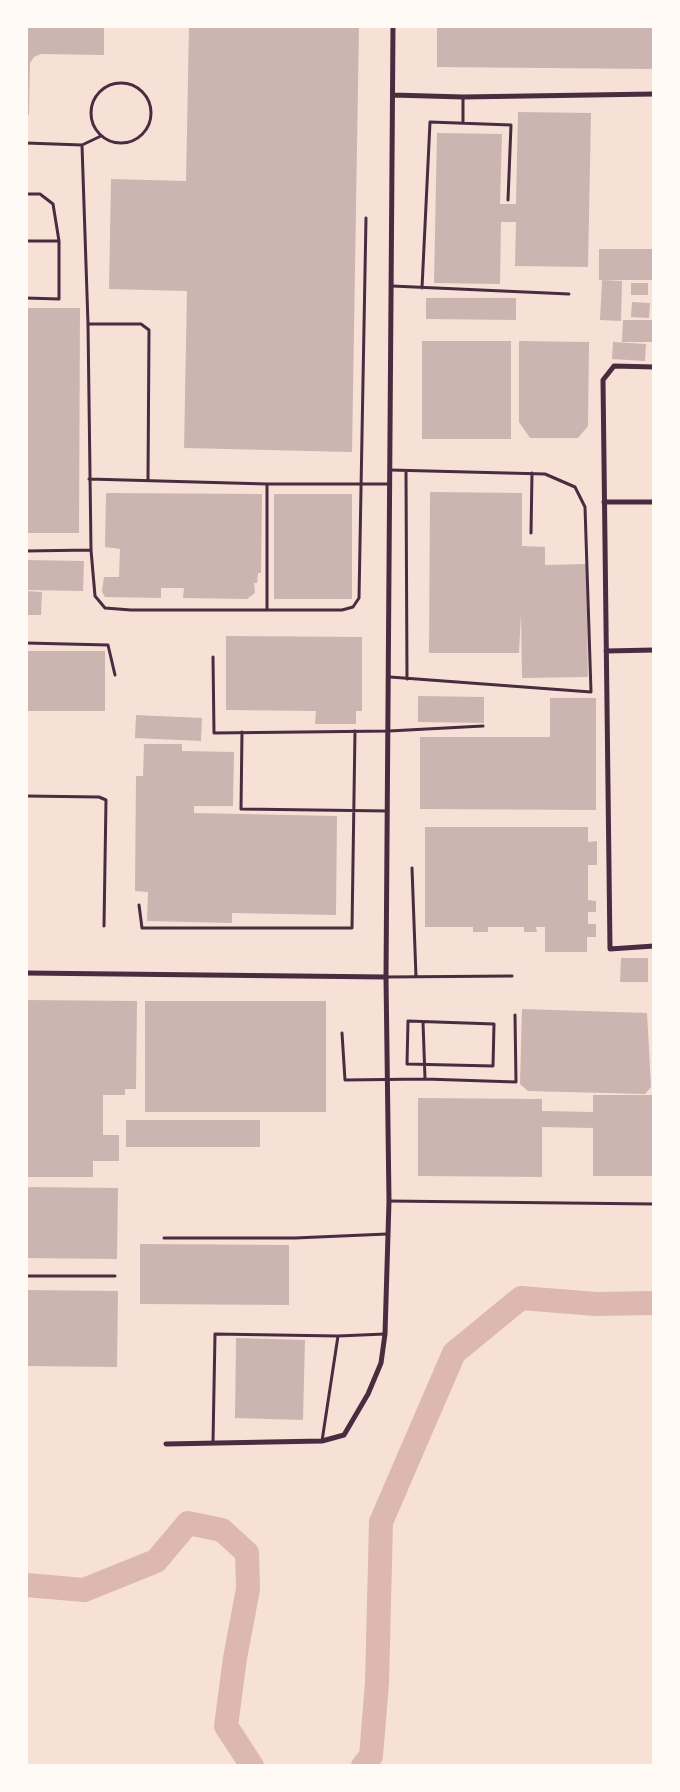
<!DOCTYPE html>
<html>
<head>
<meta charset="utf-8">
<style>
  body { margin:0 }
  #map { position:relative; width:680px; height:1792px; overflow:hidden; background:#f7e1d7; font-family:"Noto Sans",sans-serif }
  canvas { display:block }
  .frame { position:absolute; inset:0; border:28px solid #fffaf5; pointer-events:none }
</style>
</head>
<body>
<div id="map">
<canvas width="680" height="1792"></canvas>
<div class="frame"></div>
</div>
<script>
const context = document.querySelector('canvas').getContext('2d');
context.lineJoin = 'round';
function trace(path, color, width, dash) { context.strokeStyle = color; context.lineWidth = width; context.lineCap = dash ? 'butt' : 'round'; context.setLineDash(dash || []); context.stroke(path); }
function fill(path, color) { context.fillStyle = color; context.fill(path, 'evenodd'); }
const river = new Path2D(`
  M26,1585L84,1590L156,1561L188,1523L222,1530L247,1553L248,1589L235,1658L226,1726L252,1766
  M363,1766L371,1756L377,1683L381,1522L454,1353L521,1298L596,1304L654,1303`);
const building = new Path2D(`
  M26,26H104V55L41,54L34,57L30,63L29,115H26Z
  M189,26H359L352,452L184,448L187,291L109,289L111,179L186,181Z
  M437,26H654V69L437,67Z
  M518,112L591,113L588,267L515,266L516,222H501L500,284L434,283L437,133L502,134L500,204H516Z
  M599,249H654V280H599Z
  M602,280L622,281L621,321L600,320Z
  M631,283H648V295H631Z
  M426,298H516V320L426,319Z
  M632,302L650,303L649,318L631,317Z
  M26,308H80L79,533H26Z
  M623,320H654V342H622Z
  M422,341H511V439H422Z
  M519,341L589,342L588,426L578,438H530L519,422Z
  M613,342L646,344L645,361L612,359Z
  M430,492L522,493V546L545,547V565L586,564L588,677L522,678L521,614L519,653H429Z
  M106,493L262,494L261,573H258L257,583H254L255,593L247,599L183,598L184,588H161V598L105,597L102,592L104,577H119L120,549L105,547Z
  M274,494H352V599H274Z
  M26,560L84,561L83,591L26,590Z
  M26,591L42,592L41,615H26Z
  M226,636L362,637V711H356V724H315L316,711L226,710Z
  M26,651H105V711H26Z
  M418,696L484,697V723L418,722Z
  M550,698H596V810L420,809V737H550Z
  M136,715L202,718L201,741L135,738Z
  M144,744H182V751L234,752L233,806H194V813L337,816L336,915L232,913V923L147,921L148,892L135,891L136,776H143Z
  M425,827H588V842L597,841V865H588V900L596,901V912H588V924H596V937H587V952H545V927H536L537,932H524V927H488V932H473V927H425Z
  M621,958H648V982H620Z
  M26,1000L137,1001L136,1089H125V1095H103V1135H119V1161H93V1177H26Z
  M145,1001H326V1112H145Z
  M522,1009L647,1013L651,1087L645,1094L528,1091L520,1084Z
  M593,1095H654V1176H593V1128L542,1127V1177L418,1176V1098L542,1099V1111L593,1112Z
  M126,1120H260V1147H126Z
  M26,1187L118,1188L117,1259L26,1258Z
  M140,1244L289,1245V1305L140,1304Z
  M26,1290L118,1291L117,1367L26,1366Z
  M236,1338L305,1340L303,1420L235,1418Z`);
const service = new Path2D(`
  M91 113a30 30 0 1 1 60 0a30 30 0 1 1-60 0Z
  M463,123V97
  M26,143L82,145L101,136
  M82,145L88,324L91,550L95,596L105,608L131,610H342L353,607L359,598L366,218
  M26,194H40L53,204L59,241
  M26,241H59V299L26,298
  M392,286L569,294
  M422,288L430,122L511,125L508,200
  M88,324H141L149,330L148,480
  M406,471L407,679
  M89,479L267,484H390
  M531,533L532,473
  M26,551L91,550
  M267,610V484
  M26,643L108,645L115,675
  M213,657L214,733L389,731L483,726
  M390,677L591,692L585,507L575,487L545,474L390,470
  M242,732L241,809L388,811
  M26,796L99,797L106,800L104,926
  M412,868L416,977
  M139,905L142,928H352L355,731
  M386,977L512,976
  M408,1021L494,1024L493,1066L407,1064Z
  M423,1022L425,1079
  M342,1033L345,1080L425,1079L516,1082L515,1015
  M389,1201L654,1204
  M164,1238H295L387,1234
  M26,1276H115
  M322,1441L338,1336
  M213,1442L215,1334L338,1336L385,1334`);
const minor = new Path2D(`
  M393,95L463,97L654,94
  M654,367L614,366L603,380L610,949L654,946
  M604,502H654
  M606,651L654,650
  M26,973L386,977
  M166,1444L322,1441L344,1435L368,1394L381,1363L385,1334L389,1201L386,977L393,26`);
trace(river, '#dcb8b0', 24);
fill(building, '#ccb4b1');
trace(service, '#4a2c40', 3);
trace(minor, '#4a2c40', 5);
</script>
</body>
</html>
